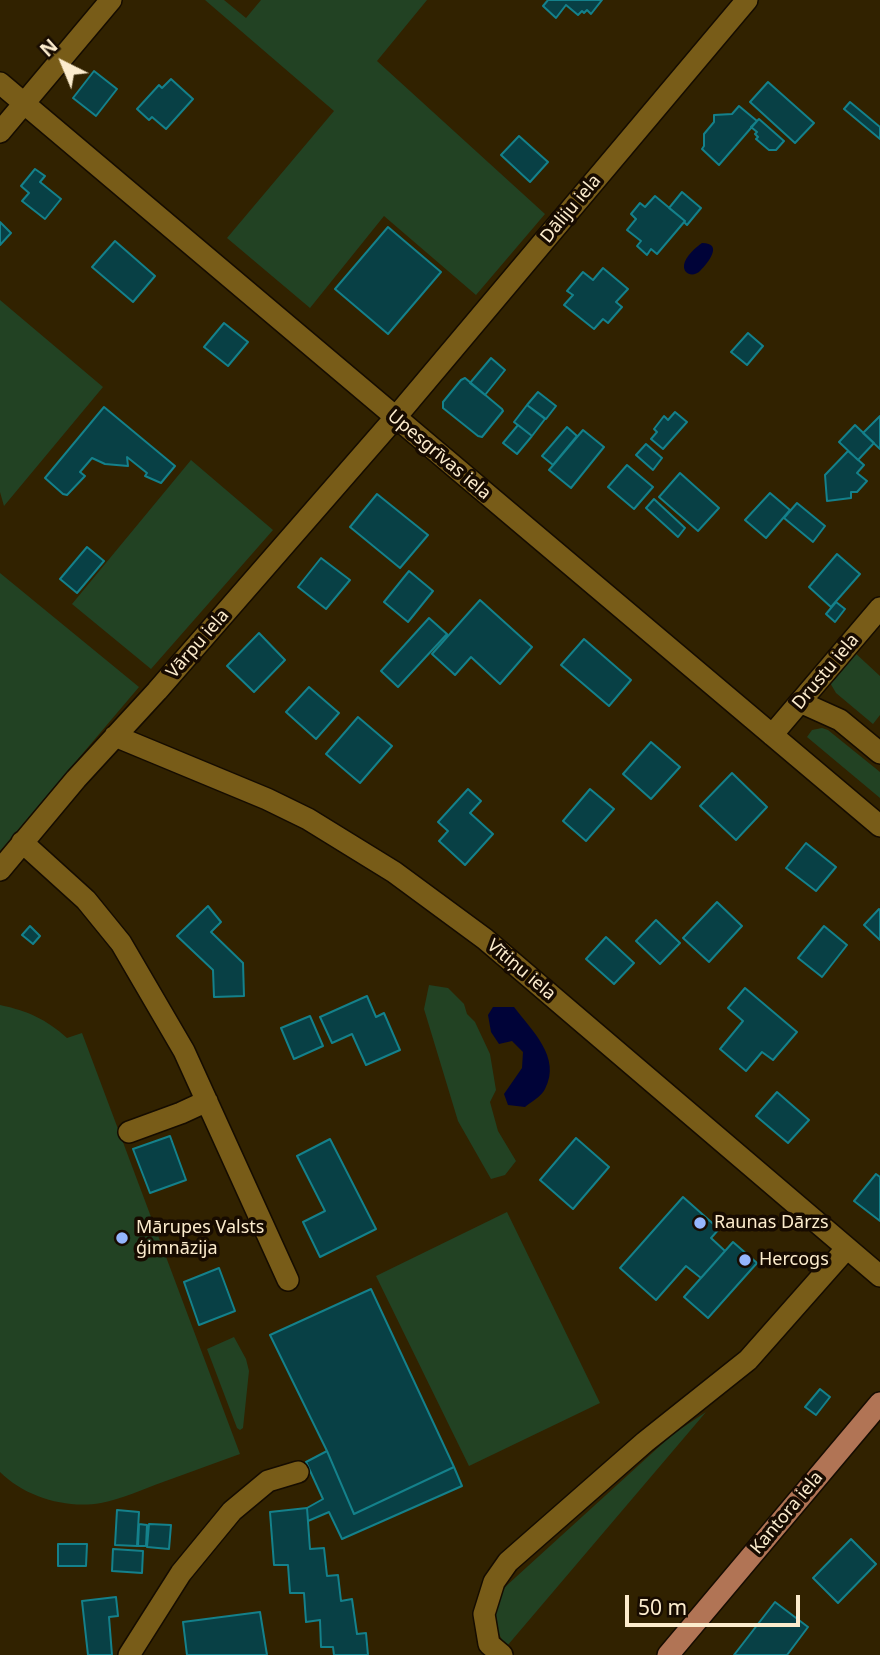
<!DOCTYPE html>
<html>
<head>
<meta charset="utf-8">
<style>
  body { margin:0 }
  #map { position:relative; width:880px; height:1655px; overflow:hidden; background:#312200; font-family:"Noto Sans",sans-serif }
  canvas { display:block }
  .north { position:absolute; left:28px; top:28px; width:70px; height:70px; -webkit-text-stroke:5px #170b00; paint-order:stroke; rotate:317deg; font-size:19px; font-weight:700; line-height:28px; text-align:center; color:#fceccd }
  .north::after { content:''; display:block; margin:auto; width:24px; height:32px; background:#fceccd; clip-path:polygon(50% 0,100% 100%,50% 72%,0 100%) }
  .scale { position:absolute; left:625px; top:1595px; width:175px; height:32px; box-sizing:border-box; border:4px solid #fceccd; border-top:0; padding-left:9px; font-size:21px; line-height:24px; white-space:nowrap; color:#fceccd; -webkit-text-stroke:5px #170b00; paint-order:stroke }
</style>
</head>
<body>
<div id="map">
<canvas width="880" height="1655"></canvas>
<div class="north">N</div>
<div class="scale">50 m</div>
</div>
<script>
const context = document.querySelector('canvas').getContext('2d');
context.lineJoin = 'round';
function fill(path, color) { context.fillStyle = color; context.fill(path, 'evenodd'); }
function trace(path, color, width, dash) { context.strokeStyle = color; context.lineWidth = width; context.lineCap = dash ? 'butt' : 'round'; context.setLineDash(dash || []); context.stroke(path); }
function drawText(font, color, halo, rows, align = 'center') {
  context.font = font + ' "Noto Sans",sans-serif'; context.lineWidth = 7; context.setLineDash([]); context.textBaseline = 'middle'; context.strokeStyle = halo; context.fillStyle = color; for (const [text, x, y, turn = 0] of rows) {
    context.save(); context.translate(x, y); context.rotate((+turn || 0) * Math.PI / 180); context.textAlign = isNaN(turn) ? turn : align; if (halo) context.strokeText(text, 0, 0); context.fillText(text, 0, 0); context.restore();
  }
}
const green = new Path2D(`
  M205,0H224L246,18L261,0H427L377,61L545,214L476,295L384,216L310,308L227,238L334,111Z
  M0,300L103,387L4,506L0,492Z
  M191,460L273,530L151,669L72,604Z
  M0,573L139,687L0,851Z
  M853,651L880,676V715L873,724L836,693L829,681Z
  M822,728L828,730L880,772V798L807,737L812,730Z
  M429,985L448,988L464,1004L467,1014L475,1022L490,1054L496,1090L490,1102L498,1131L516,1161L505,1175L491,1179L458,1121L424,1009Z
  M0,1005C28,1011 46,1019 67,1038L82,1033L240,1454C214,1463 189,1473 163,1482C143,1489 122,1499 101,1503C66,1509 25,1497 0,1472Z
  M507,1212L600,1403L469,1466L376,1276Z
  M234,1337L246,1359L249,1371L243,1428L240,1430L237,1428L207,1349Z
  M706,1412L507,1646C490,1626 494,1610 505,1587L673,1434Z`);
const water = new Path2D(`
  M702,243C724,243 708,263 700,271C694,277 683,275 684,265C685,257 696,247 702,243Z
  M493,1007H514C531,1030 562,1057 545,1089C542,1096 531,1102 525,1107L508,1105L504,1094L522,1068L523,1052L512,1041L499,1044L491,1032L488,1015Z`);
const building = new Path2D(`
  M548,0H602L591,14L587,10L584,13L582,11L578,15L566,5L556,18L543,6Z
  M94,71L117,89L96,116L73,98Z
  M171,79L193,99L166,129L152,117L149,120L137,109L159,85L162,88Z
  M768,82L814,123L795,143L750,102Z
  M850,102L880,127V139L844,109Z
  M739,106L757,121L719,165L702,149L704,146V134L714,122V115L732,114Z
  M759,119L784,141L776,150H769L756,139L758,137L755,134L757,132L751,127Z
  M519,136L548,162L530,182L501,155Z
  M35,169L45,176L40,182L61,199L45,219L22,201L29,193L21,186Z
  M682,192L701,208L687,225L684,222L685,221L669,208Z
  M655,196L685,221L657,254L651,249L647,255L637,246L641,241L627,230L636,219L631,214L640,203L645,207Z
  M0,222L11,233L0,245Z
  M388,227L441,272L388,334L335,289Z
  M115,241L155,276L133,302L92,267Z
  M603,268L628,289L616,302L622,307L608,323L603,319L594,329L564,305L573,295L567,291L583,272L593,280Z
  M224,323L248,342L228,366L204,347Z
  M748,333L763,346L747,365L731,352Z
  M491,358L505,370L485,395L470,383Z
  M465,378L502,409L503,411L482,437L478,436L443,408V402L461,380Z
  M538,392L556,406L546,419L527,405Z
  M527,405L545,419L532,436L514,422Z
  M104,407L175,466L161,483L145,476L147,473L127,457L128,466L105,464L92,458L80,472L85,476L67,495L63,494L45,478Z
  M675,412L687,422L663,449L651,439L657,432L654,429L664,416L668,420Z
  M880,416V449L863,433Z
  M518,425L532,436L517,454L503,443Z
  M855,425L874,443L858,460L839,442Z
  M567,427L577,436L553,465L542,456Z
  M583,430L604,447L571,488L549,470Z
  M646,444L662,458L653,470L636,455Z
  M848,451L864,465L857,473L867,481L857,492H851V498L827,501L825,475Z
  M627,465L653,487L634,509L608,487Z
  M680,473L719,508L698,531L659,497Z
  M770,493L790,510L766,538L745,520Z
  M377,494L428,535L400,568L350,527Z
  M654,499L685,528L678,537L646,508Z
  M797,503L825,526L813,542L784,518Z
  M87,547L104,561L77,593L60,579Z
  M837,554L860,574L831,607L809,587Z
  M321,558L350,580L326,609L298,587Z
  M409,571L433,591L408,622L384,602Z
  M480,600L532,647L500,684L471,657L455,675L432,654Z
  M836,602L845,609L835,622L826,614Z
  M429,618L447,634L398,687L381,671Z
  M259,633L285,660L254,692L227,666Z
  M584,639L631,680L609,706L561,665Z
  M309,687L339,713L316,739L286,712Z
  M358,717L392,746L360,783L326,754Z
  M651,742L680,767L651,799L623,774Z
  M732,773L767,807L736,840L700,806Z
  M468,789L481,801L470,813L493,834L465,865L439,841L448,831L438,822Z
  M590,789L614,809L586,841L563,821Z
  M806,843L836,867L816,891L786,868Z
  M717,902L742,926L709,962L683,938Z
  M208,906L221,922L211,932L243,963L244,996L214,997L213,970L177,936Z
  M879,909L880,910V940L864,925Z
  M656,920L680,943L660,964L636,941Z
  M30,926L40,936L33,944L22,935Z
  M824,926L847,945L822,977L798,958Z
  M606,937L634,963L614,984L586,959Z
  M745,988L797,1032L773,1060L762,1052L746,1071L720,1049L743,1021L728,1008Z
  M367,996L376,1017L384,1013L400,1050L366,1065L352,1034L332,1043L320,1017Z
  M310,1016L323,1046L294,1059L281,1028Z
  M777,1092L809,1120L788,1143L756,1116Z
  M170,1136L186,1180L150,1193L133,1149Z
  M576,1138L609,1167L573,1209L540,1180Z
  M330,1139L376,1229L320,1257L303,1222L325,1211L297,1156Z
  M876,1174L880,1177V1221L854,1201Z
  M683,1197L719,1229L711,1238L725,1251L701,1278L686,1266L656,1300L620,1268Z
  M733,1242L757,1263L708,1318L684,1297Z
  M219,1268L235,1311L199,1325L184,1282Z
  M371,1289L454,1467L354,1514L327,1451L270,1335Z
  M820,1389L830,1397L816,1415L805,1407Z
  M327,1451L354,1514L454,1467L462,1486L342,1539L329,1512L308,1521L307,1508L323,1499L306,1462Z
  M307,1508L310,1549L324,1548L327,1576L338,1575L341,1601L352,1599L357,1634L366,1633L368,1655H334L333,1647H321L320,1620L306,1622L304,1593H290L288,1565H274L270,1512Z
  M117,1510L139,1512L137,1546L115,1545Z
  M139,1524L147,1525L146,1546H138Z
  M149,1524L171,1525L169,1549L147,1547Z
  M851,1539L876,1564L838,1603L813,1578Z
  M58,1544H87L86,1566H58Z
  M113,1549L143,1551L142,1573L112,1571Z
  M116,1597L118,1616L109,1617L112,1655H88L82,1601Z
  M775,1602L808,1627L787,1655H734Z
  M260,1612L267,1655H187L183,1622Z`);
const minor = new Path2D(`
  M0,83L880,826
  M0,132L111,0
  M800,702L840,720L880,753
  M772,735L880,608
  M115,736L267,799L308,819L394,872L485,939L880,1276
  M22,842L86,900L121,943L184,1051L288,1280
  M0,870L76,779L157,691L395,418L747,0
  M129,1132L181,1113L207,1101
  M129,1655L181,1573L232,1511L268,1481L298,1472
  M502,1655L489,1644L484,1614L494,1582L508,1562L645,1442L748,1360L847,1248`);
const major = new Path2D(`
  M668,1655L880,1403`);
const markers = [
  [700,1223,7,"#95b6fd"],
  [122,1238,7,"#95b6fd"],
  [745,1260,7,"#95b6fd"]
];
const streetNames = [
  ["Dāliju iela",571,209,-50],
  ["Upesgrīvas iela",439,455,40],
  ["Vārpu iela",198,644,-49],
  ["Drustu iela",826,672,-50],
  ["Vītiņu iela",521,970,40],
  ["Kantora iela",787,1513,-50]
];
const poiNames = [
  ["Raunas Dārzs",714,1223],
  ["Mārupes Valsts",136,1228],
  ["ģimnāzija",136,1249],
  ["Hercogs",759,1260]
];
fill(green, '#224223');
fill(water, '#000338');
fill(building, '#084045');
trace(building, '#14818b', 2);
trace(minor, '#150c00', 24);
trace(major, '#150c00', 24);
trace(minor, '#785c18', 21);
trace(major, '#b17455', 21);
for (const [x, y, r, color] of markers) { const dot = new Path2D(); dot.arc(x, y, r, 0, 2 * Math.PI); context.fillStyle = color; context.fill(dot); trace(dot, '#170b00', 2.5); }
drawText('18px', '#fceccd', '#170b00', streetNames);
drawText('18px', '#fceccd', '#170b00', poiNames, 'left');
</script>
</body>
</html>
